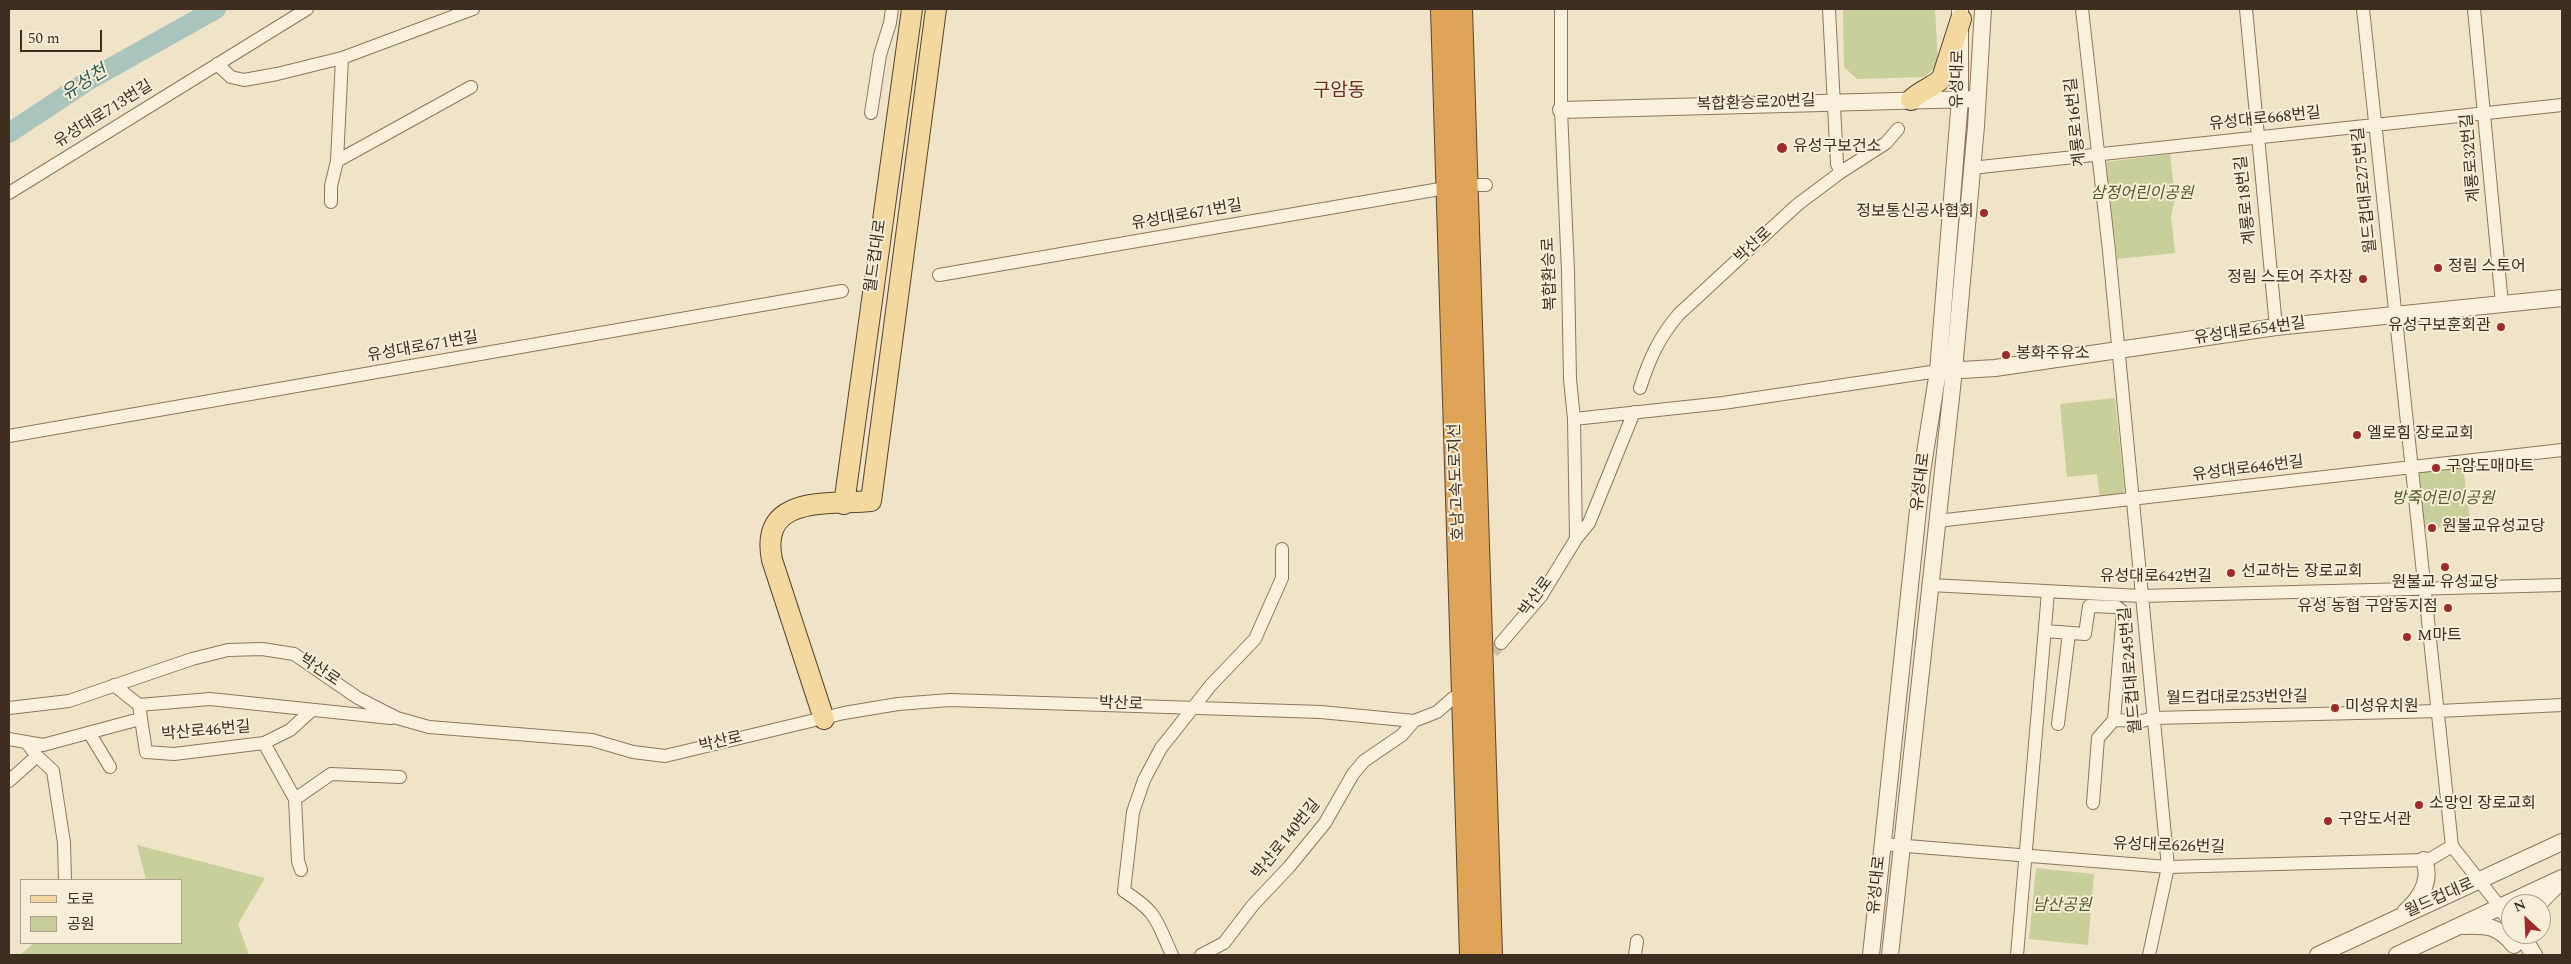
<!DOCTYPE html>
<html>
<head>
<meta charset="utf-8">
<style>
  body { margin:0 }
  #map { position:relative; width:2571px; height:964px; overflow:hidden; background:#f0e4c8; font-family:Spectral,"Noto Sans KR",serif }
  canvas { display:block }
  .frame { position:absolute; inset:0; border:10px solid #3d2e20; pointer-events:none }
  .legend { position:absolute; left:20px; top:879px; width:162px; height:65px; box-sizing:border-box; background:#f7eed8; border:1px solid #ada18e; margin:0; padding:6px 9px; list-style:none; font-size:15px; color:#3d2e20 }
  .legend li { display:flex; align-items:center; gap:10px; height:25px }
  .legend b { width:25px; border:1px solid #ada18e }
  .north { position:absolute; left:2501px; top:894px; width:50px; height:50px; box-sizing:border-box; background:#f7eed8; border:1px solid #ada18e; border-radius:50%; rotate:335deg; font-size:14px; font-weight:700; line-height:20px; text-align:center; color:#3d2e20 }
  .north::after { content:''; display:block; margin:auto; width:18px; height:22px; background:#9e2a2b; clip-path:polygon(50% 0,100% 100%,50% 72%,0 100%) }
  .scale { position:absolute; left:20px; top:30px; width:82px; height:22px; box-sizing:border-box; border:2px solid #3d2e20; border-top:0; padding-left:6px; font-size:15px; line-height:18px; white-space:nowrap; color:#3d2e20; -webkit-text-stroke:4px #f7eed8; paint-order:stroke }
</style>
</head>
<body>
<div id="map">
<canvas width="2571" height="964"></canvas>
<div class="frame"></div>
<ul class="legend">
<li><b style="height:6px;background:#f3d9a0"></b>도로</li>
<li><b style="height:14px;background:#c9cf9b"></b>공원</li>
</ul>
<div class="north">N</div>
<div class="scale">50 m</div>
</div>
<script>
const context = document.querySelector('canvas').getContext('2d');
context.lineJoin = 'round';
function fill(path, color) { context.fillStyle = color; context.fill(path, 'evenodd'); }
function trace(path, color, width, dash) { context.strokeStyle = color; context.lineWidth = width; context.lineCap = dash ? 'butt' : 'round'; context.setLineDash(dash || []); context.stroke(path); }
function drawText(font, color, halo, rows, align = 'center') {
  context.font = font + ' Spectral,"Noto Sans KR",serif'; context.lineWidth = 4; context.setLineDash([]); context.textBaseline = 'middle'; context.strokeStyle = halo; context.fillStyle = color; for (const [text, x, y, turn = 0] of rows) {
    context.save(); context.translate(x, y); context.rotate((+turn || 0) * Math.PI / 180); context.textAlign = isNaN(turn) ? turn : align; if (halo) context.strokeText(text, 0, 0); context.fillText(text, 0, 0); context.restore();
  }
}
const green = new Path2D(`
  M1843,9H1935L1938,64L1925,77L1857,79L1844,67Z
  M2170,154L2175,198L2171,216L2175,253L2117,259L2106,162Z
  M2115,398L2125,496L2100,499L2097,474L2067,477L2060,404Z
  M2463,466L2471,527L2424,528L2414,472Z
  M137,845L265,878L238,924L249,955H20L34,943H181V880H146Z
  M2036,868L2094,874L2088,945L2029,939Z`);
const river = new Path2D(`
  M9,133L89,80L216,9`);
const minorTunnel = new Path2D(`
  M1481,666L1501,643`);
const minor = new Path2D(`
  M1561,9V110L1568,272L1570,379L1574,419L1576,539
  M1829,9L1837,164L1841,172
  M2082,9L2109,251L2168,867L2149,955
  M2246,9L2276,327
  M2363,9L2452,846
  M2474,9L2502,304
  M217,64L231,77L244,80L277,74L342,58L473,9
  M871,113L880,55L890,23L892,9
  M337,161L471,87
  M1971,168L2562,105
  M1478,185H1486
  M9,193L307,9
  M331,202V186L337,161L342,58
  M939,275L1440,189
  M1640,388C1649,360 1659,337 1679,314L1797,205L1841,172L1886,143L1898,129
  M1574,419L1723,403L1938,371
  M9,436L842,291
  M1937,521L2562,450
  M1930,585L2141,596L2562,585
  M2045,631L2085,634L2089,606L2117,607L2123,612L2114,720L2142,721L2153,718L2439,711L2562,705
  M1501,643L1541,596L1576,539L1589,523L1634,412
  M114,685L139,705L210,699L391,718
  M139,705L146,752L174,754L264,743L290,730L311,711
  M9,708L69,701L192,659L228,650L262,649L294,654L358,698L397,718L429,727L592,740L633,752L665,756L844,713L898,704L950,700L1321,712L1414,721L1437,712L1453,698
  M2058,724L2069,633
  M90,734L110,767
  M9,739L43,745L140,719
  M27,743L37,756L53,771L64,843L65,880
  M264,743L295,799L298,861L301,870
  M9,781L37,756
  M295,799L331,774L400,777
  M2093,803L2098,738L2114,720
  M1882,844L2168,867L2424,860L2432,858L2452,846
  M2452,846L2500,907
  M1172,955C1156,920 1158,913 1124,891L1133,812L1144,780L1161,748L1211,685L1255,639L1282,578V549
  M1201,955L1224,943L1253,905L1289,867L1325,823L1353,774L1364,761L1402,735L1414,721
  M1635,955L1637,941
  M2017,955L2048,592`);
const tertiary = new Path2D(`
  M1561,110L1971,99
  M1945,371L1995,368L2276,327L2562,298
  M2538,904L2559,883
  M2500,907L2511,920
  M2405,912C2421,898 2432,881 2424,860
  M2464,926C2488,925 2498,926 2514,945
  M2521,934L2534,955
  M1871,955L1922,472L1938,371L1960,99V9
  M1890,955L1954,370L1976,126L1983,9
  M2318,955L2562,842
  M2397,955L2562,878`);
const primary = new Path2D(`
  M1911,100C1922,89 1933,88 1942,78L1961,19
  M844,504L912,9
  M824,719L772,560C759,494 829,505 871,501L936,9`);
const motorway = new Path2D(`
  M1443,9L1472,955
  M1460,9L1490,955`);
const markers = [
  [1782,148,6,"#9e2a2b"],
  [1984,213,5,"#9e2a2b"],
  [2438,268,5,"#9e2a2b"],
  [2363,279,5,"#9e2a2b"],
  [2501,327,5,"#9e2a2b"],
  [2006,355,5,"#9e2a2b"],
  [2357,435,5,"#9e2a2b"],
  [2436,468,5,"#9e2a2b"],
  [2432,528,5,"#9e2a2b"],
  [2445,567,5,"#9e2a2b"],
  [2231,573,5,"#9e2a2b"],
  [2448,608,5,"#9e2a2b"],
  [2407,637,5,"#9e2a2b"],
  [2335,708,5,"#9e2a2b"],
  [2419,805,5,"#9e2a2b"],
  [2328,821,5,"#9e2a2b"]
];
const streetNames = [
  ["유성대로",1959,79,-89],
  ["복합환승로20번길",1756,104,-2],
  ["유성대로713번길",104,115,-32],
  ["유성대로668번길",2265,120,-6],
  ["계룡로16번길",2077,122,-96],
  ["계룡로32번길",2472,158,-95],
  ["월드컵대로275번길",2366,190,-96],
  ["계룡로18번길",2247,200,-96],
  ["유성대로671번길",1187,216,-10],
  ["박산로",1754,246,-43],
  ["월드컵대로",877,256,-82],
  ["복합환승로",1551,274,-92],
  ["유성대로654번길",2250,332,-8],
  ["유성대로671번길",423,348,-10],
  ["유성대로646번길",2248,470,-7],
  ["호남고속도로지선",1458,482,-92],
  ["유성대로",1922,482,-83],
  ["유성대로642번길",2156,578],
  ["박산로",1537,597,-54],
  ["월드컵대로245번길",2132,670,-95],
  ["박산로",319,671,33],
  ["월드컵대로253번안길",2237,699,-1],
  ["박산로",1121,705,2],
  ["박산로46번길",206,732,-5],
  ["박산로",721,743,-13],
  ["박산로140번길",1287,840,-51],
  ["유성대로626번길",2169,847,2],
  ["유성대로",1878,885,-84],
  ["월드컵대로",2440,899,-24]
];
const poiNames = [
  ["유성구보건소",1793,148],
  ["정보통신공사협회",1974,213,"right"],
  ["정림 스토어",2448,268],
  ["정림 스토어 주차장",2353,279,"right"],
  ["유성구보훈회관",2491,327,"right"],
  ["봉화주유소",2016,355],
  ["엘로힘 장로교회",2367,435],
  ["구암도매마트",2446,468],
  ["원불교유성교당",2442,528],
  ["선교하는 장로교회",2241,573],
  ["원불교 유성교당",2445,584,"center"],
  ["유성 농협 구암동지점",2438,608,"right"],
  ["M마트",2417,637],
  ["미성유치원",2345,708],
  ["소망인 장로교회",2429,805],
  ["구암도서관",2338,821]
];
const parkNames = [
  ["삼정어린이공원",2142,195],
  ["방죽어린이공원",2443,500],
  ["남산공원",2062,907]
];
const waterNames = [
  ["유성천",85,84,-32]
];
const quarterNames = [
  ["구암동",1339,92]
];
fill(green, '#c9cf9b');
trace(river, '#a9c4bc', 20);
trace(minorTunnel, '#ccc0a6', 12, [12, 6]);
trace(minor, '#8d765c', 14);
trace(tertiary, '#8d765c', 18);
trace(primary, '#5b4430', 22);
trace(motorway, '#5b4430', 26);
trace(minor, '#faf1dc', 12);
trace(tertiary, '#faf1dc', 16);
trace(primary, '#f3d9a0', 20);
trace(motorway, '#e0a458', 24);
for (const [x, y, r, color] of markers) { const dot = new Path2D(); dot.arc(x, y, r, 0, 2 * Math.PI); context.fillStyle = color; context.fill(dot); trace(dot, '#f7eed8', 2); }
drawText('16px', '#3d2e20', '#f7eed8', streetNames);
drawText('16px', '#3d2e20', '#f7eed8', poiNames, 'left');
drawText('italic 16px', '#4d5a26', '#f7eed8', parkNames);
drawText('italic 18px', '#2f5d5a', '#f7eed8', waterNames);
drawText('19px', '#6b2e1e', '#f7eed8', quarterNames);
</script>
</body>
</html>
